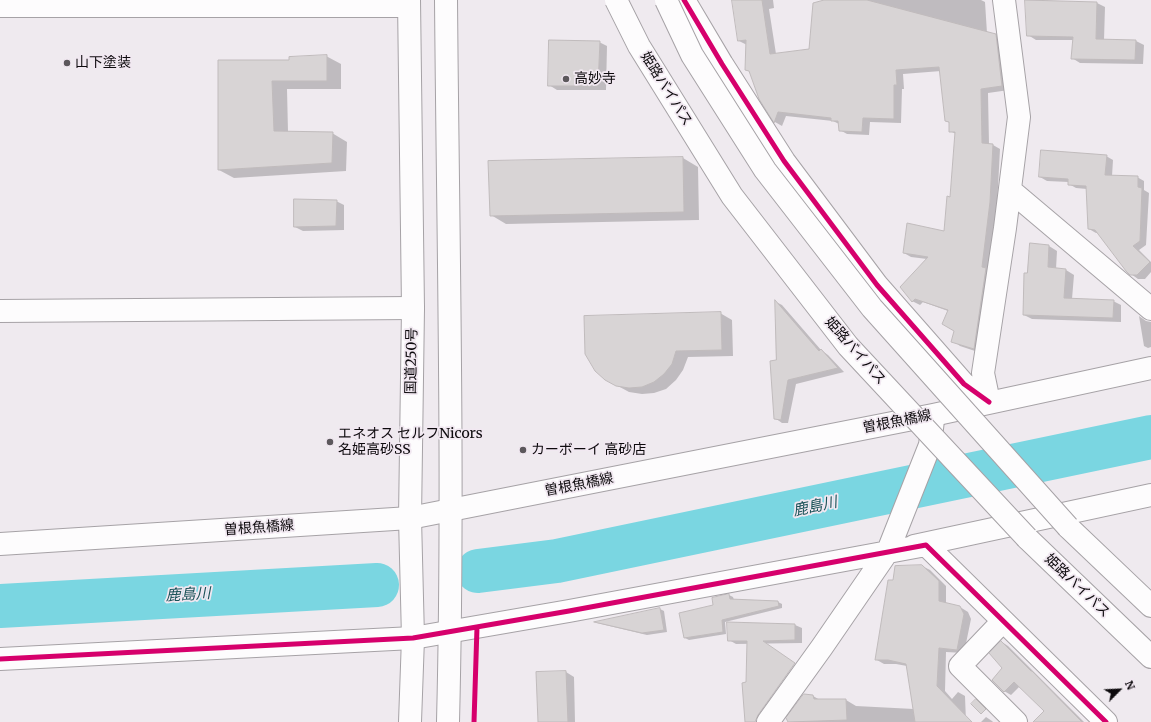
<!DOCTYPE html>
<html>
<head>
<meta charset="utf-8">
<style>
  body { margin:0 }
  #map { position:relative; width:1151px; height:722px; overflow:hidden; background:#efeaef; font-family:Merriweather,serif }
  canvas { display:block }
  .north { position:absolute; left:1099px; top:670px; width:40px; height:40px; -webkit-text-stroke:3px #f1e8f1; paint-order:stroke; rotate:66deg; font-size:11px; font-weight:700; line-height:16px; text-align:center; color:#0d0a0d }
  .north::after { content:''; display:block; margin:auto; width:14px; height:18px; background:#0d0a0d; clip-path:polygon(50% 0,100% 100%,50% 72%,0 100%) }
</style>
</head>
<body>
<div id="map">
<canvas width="1151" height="722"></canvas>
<div class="north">N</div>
</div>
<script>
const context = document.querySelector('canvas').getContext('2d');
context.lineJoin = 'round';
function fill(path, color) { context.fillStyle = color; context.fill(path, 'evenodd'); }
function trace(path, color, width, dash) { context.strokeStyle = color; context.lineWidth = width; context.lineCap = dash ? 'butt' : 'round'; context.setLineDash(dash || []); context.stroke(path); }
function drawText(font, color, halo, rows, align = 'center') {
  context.font = font + ' Merriweather,"Noto Sans JP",serif'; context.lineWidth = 3.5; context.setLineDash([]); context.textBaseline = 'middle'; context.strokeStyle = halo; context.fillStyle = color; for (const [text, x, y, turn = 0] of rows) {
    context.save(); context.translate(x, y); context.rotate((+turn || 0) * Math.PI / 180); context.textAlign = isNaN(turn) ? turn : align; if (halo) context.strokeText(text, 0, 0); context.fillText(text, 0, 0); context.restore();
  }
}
const shadow = new Path2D(`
  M733,0H773L774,8L769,9L776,54L810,50L828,0H981L985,2L987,33L995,35L1003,39L1009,90L988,93L989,144L993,145L1000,149L997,206L981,353L960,346L953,341L955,331L948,311L923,302L920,305L912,301L927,259L911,257L904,253L944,232L951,198L956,134L950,131V123L946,121L941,71L903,74L904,89H902L901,123L870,122L869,135L847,134L840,130L839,124L833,121L786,116L782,126L775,122L760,99L747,45L739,41Z
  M1026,0L1097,3L1105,7L1104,40L1136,41L1144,45L1143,64L1080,63L1072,58L1073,40H1036L1028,35Z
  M599,42L607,46L606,90H557L549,85Z
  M326,56L341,64V89H287L288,132L332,133L347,142L346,171L234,178L219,170V61H290Z
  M1106,156L1113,160L1112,176L1137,177L1144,181V190L1149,193L1146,245L1139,250L1151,262V272L1145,279H1138L1131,274L1099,233H1096L1089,229L1087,189L1076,188L1069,184V182L1047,181L1040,177Z
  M683,158L698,167L699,220L506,224L491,215Z
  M336,201L344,205V230L303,231L295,227Z
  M1049,246L1057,251L1056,269L1066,270L1074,275L1072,299L1113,301L1121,305V322L1032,319L1024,315L1028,274Z
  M776,302L782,305L821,350L828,355L844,372L796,384L788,423H782L775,418L777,361Z
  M720,313L732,320L733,356L688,357L683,370L676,380L666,389L654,393L642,394L629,392L618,386Z
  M1139,316L1146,321L1151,322V347L1148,348L1144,346Z
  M922,566L930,570L946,586V604L960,607L968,612L971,619L964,653L946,652L945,691L952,699L958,692L965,696L966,722H944L907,666L896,664H884L877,660L894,581Z
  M729,595L733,597L734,600L778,602L782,604V608L725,622L726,634L689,640L685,638L680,614L714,606Z
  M660,609L664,611L667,632L647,635L597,623Z
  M728,623L795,625L802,628V643L736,644L729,640Z
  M1002,642L1008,646L1084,722H1035L1046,711L1020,686L1011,695L1004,691Z
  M566,672L574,677L575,722H539L537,673Z
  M813,696L820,700H846L856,706L914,709L924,722H789L788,717Z
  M986,717L992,721L993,722H981Z`);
const river = new Path2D(`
  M478,571L557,561L1151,437
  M0,606L377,585`);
const building = new Path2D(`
  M732,0H762L770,54L809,49L813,3L824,0H867L996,34L1002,86L981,89L982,143L993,144L990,202L982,267L986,268L974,349L951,342L954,331L942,324L948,310L915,299L912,302L900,287L928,257L903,253L907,223L944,231L947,196L950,197L955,132H949V122L945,121L939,67L896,70L897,85H894V119L863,118L862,132L839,131L838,121H831V118L778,112L774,123L759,99L749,71L745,70L746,40L738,41Z
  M1025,0L1097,2L1096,39L1136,40L1135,60L1071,59L1073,37L1027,36Z
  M549,40L600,41L598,86H548Z
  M327,55V81H272L274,131L333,132L332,163L218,170V60H289V57Z
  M1041,150L1107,155L1105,175L1138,176V187L1142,188L1140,241L1133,246L1150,262L1137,275H1130L1126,271L1095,230L1088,229L1086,186L1068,185V179L1039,177Z
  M683,157L684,212L490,216L488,161Z
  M294,199L337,200L336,226L294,227Z
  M1030,243L1049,245L1048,267L1066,269L1064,298L1114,300L1113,318L1023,315L1024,273H1027Z
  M775,300L819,351L821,349L838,368L788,380L781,420L774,419L770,361L776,360Z
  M721,312L722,350L676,351L672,364L664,374L654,382L642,387L629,388L616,386L605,380L595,371L585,354L584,316Z
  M922,565L939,581V601L960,606L964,614L957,650L939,648L937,686L972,722H915L906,664L888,660H875L888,580H893L895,566Z
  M729,594L730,599L778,601L779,606L722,620L723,632L684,638L679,613L713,605L712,598Z
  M660,608L664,630L642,633L594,622Z
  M727,622L795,624V640L763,641L795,663L758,715L755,722H745L742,683L746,682L747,641H728Z
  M1001,641L1031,671H1032L1082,722H1033L1044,711L1014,682L1004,692L992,680L1002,668L989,653Z
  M566,671L568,722H538L536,672Z
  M804,694L813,695L814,699H846L847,720L788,722L786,718Z
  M976,699L986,709L981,714L971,704Z`);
const minor = new Path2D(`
  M684,0L722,64L784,161L877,285L964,384L989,402
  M0,6H409
  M1010,190L1151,309
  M0,311L413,308
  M989,402L983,373L1005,228L1019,117L1004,0
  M914,546L1151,495
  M1003,621L960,666L1016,722
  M0,659L413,638L569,611L926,545L1106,722
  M768,722L822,647L888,551L930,445L933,420`);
const secondary = new Path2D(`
  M0,544L410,518L933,415L1151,368`);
const trunk = new Path2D(`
  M409,0L413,308L410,518L413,638L410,722
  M446,0C448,241 454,481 448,722`);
const motorway = new Path2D(`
  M1068,527L1151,606
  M1027,538L1151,657`);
const motorwayBridge = new Path2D(`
  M616,0L639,46L732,196L848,346L1027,538
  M666,0L692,55L765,170L872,308L1068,527`);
const cycleway = new Path2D(`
  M684,0L722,64L784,161L877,285L964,384L989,402
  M0,659L413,638L569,611L926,545L1106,722
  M474,722L477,627`);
const markers = [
  [67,63,4,"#5c585c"],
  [566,79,4,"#5c585c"],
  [330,442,4,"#5c585c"],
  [523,450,4,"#5c585c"]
];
const poiNames = [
  ["山下塗装",75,63],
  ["高妙寺",574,79],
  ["エネオス セルフNicors",338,434],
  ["名姫高砂SS",338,450],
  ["カーボーイ 高砂店",531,450]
];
const streetNames = [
  ["姫路バイパス",666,89,58],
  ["姫路バイパス",855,351,49],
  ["国道250号",412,361,-89],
  ["曽根魚橋線",897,422,-11],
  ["曽根魚橋線",579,485,-11],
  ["曽根魚橋線",259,528,-4],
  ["姫路バイパス",1077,586,44]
];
const waterNames = [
  ["鹿島川",815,507,-12],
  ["鹿島川",188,595,-3]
];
fill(shadow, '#0003');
trace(river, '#7ad6e1', 44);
fill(building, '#d8d4d5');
trace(building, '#c0bbbc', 1);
trace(minor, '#a6a2a6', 24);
trace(secondary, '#a6a2a6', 24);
trace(trunk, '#a6a2a6', 24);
trace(motorway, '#a6a2a6', 24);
trace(minor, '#fdfcfd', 22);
trace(secondary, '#fdfcfd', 22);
trace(trunk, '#fdfcfd', 22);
trace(motorway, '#fdfcfd', 22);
trace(motorwayBridge, '#a6a2a6', 24, []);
trace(motorwayBridge, '#fdfcfd', 22);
trace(cycleway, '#d6006c', 5);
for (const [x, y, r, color] of markers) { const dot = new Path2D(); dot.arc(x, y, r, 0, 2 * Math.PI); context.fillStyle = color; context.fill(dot); trace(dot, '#f1e8f1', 1.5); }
drawText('14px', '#0d0a0d', '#f1e8f1', poiNames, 'left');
drawText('14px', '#0d0a0d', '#f1e8f1', streetNames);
drawText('italic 15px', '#1a5258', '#f1e8f1', waterNames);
</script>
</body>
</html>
